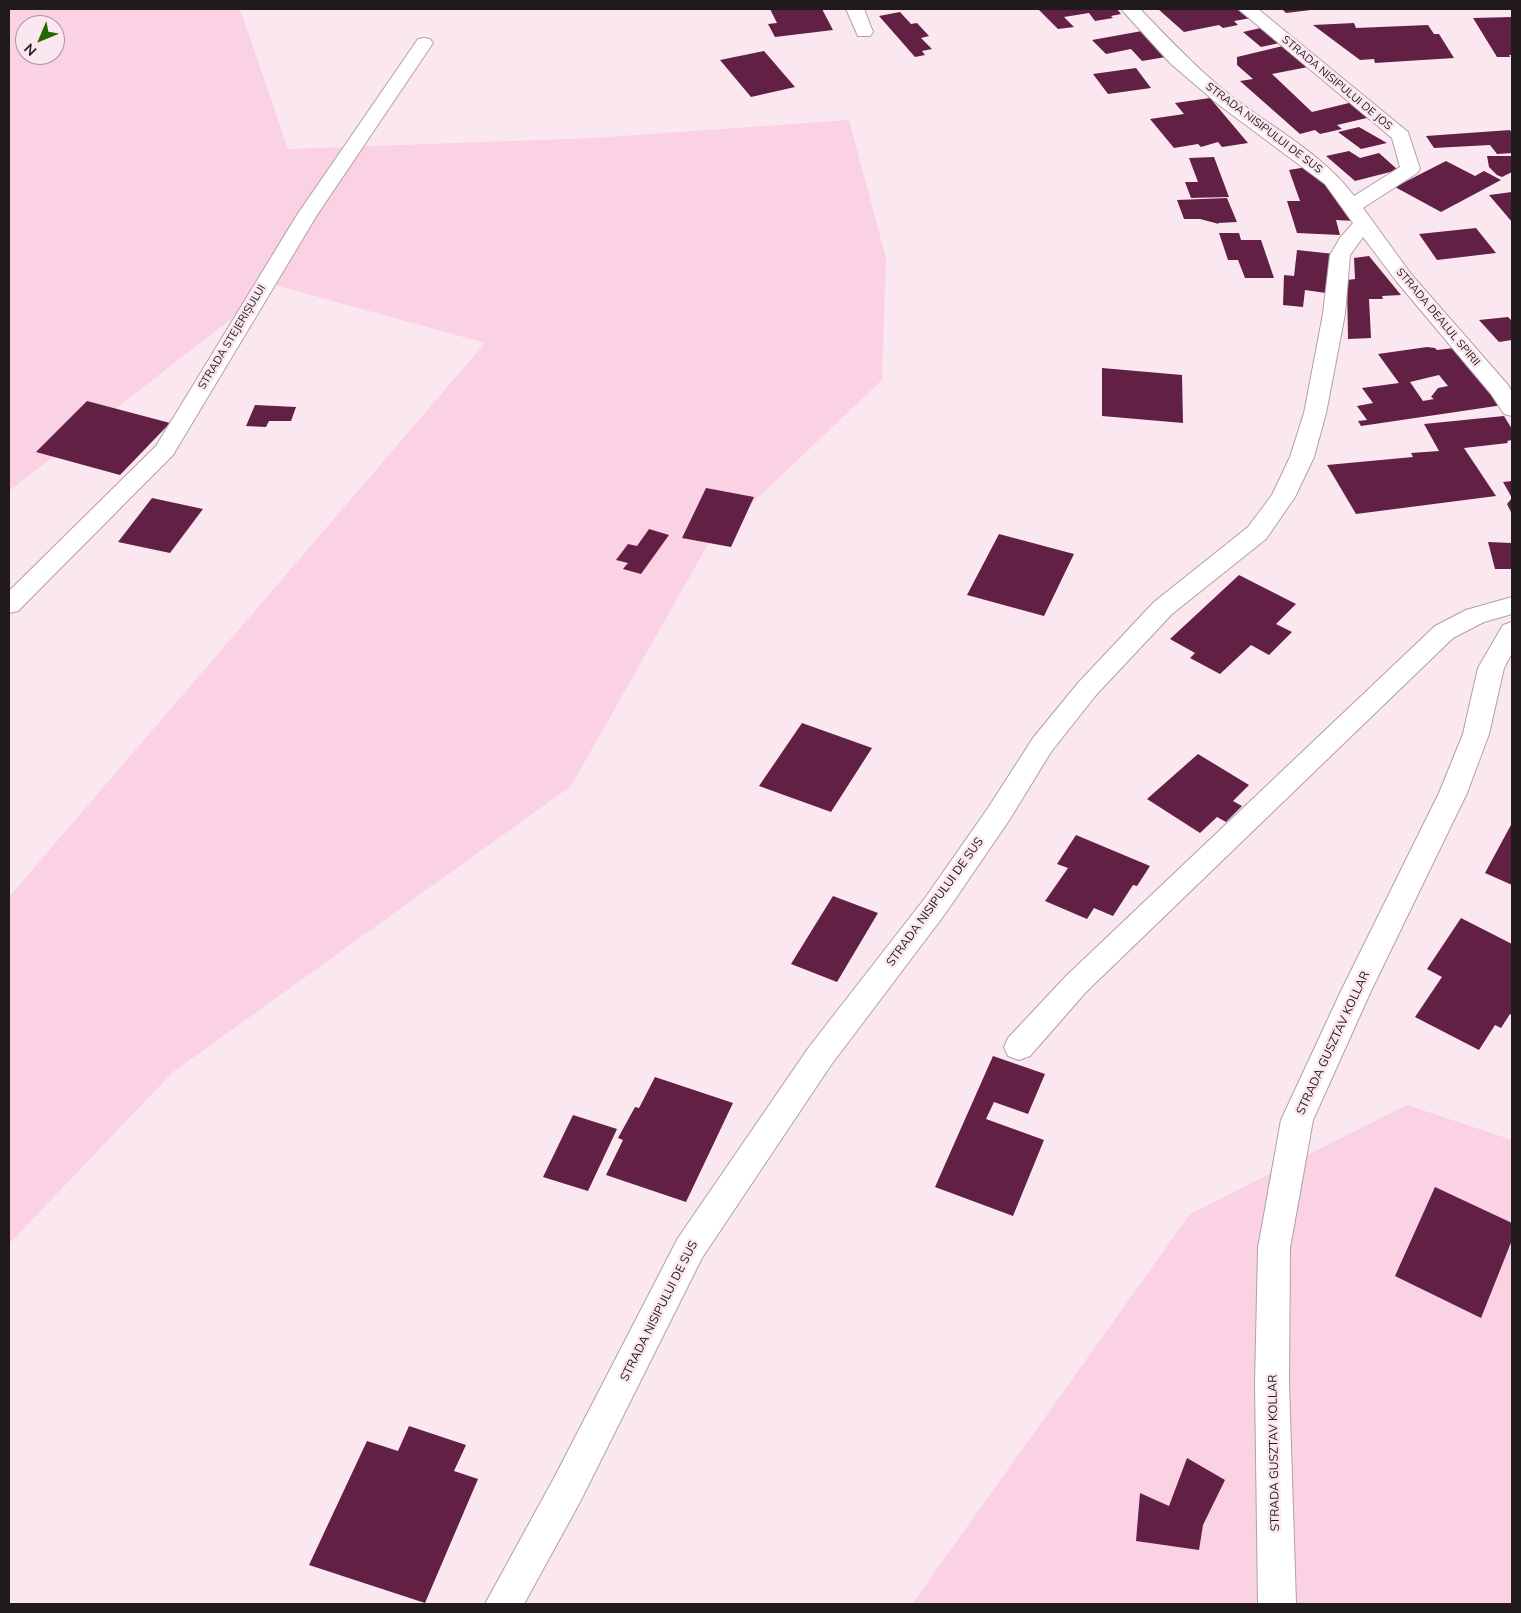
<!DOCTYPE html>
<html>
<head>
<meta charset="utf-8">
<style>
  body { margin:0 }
  #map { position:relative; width:1521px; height:1613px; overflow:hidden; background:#fbe7f0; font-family:Mulish,sans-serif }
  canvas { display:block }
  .frame { position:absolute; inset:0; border:10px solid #211a1d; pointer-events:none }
  .north { position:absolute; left:15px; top:15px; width:50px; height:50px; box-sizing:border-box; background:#fbe7f0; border:1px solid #a4959c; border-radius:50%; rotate:225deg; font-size:14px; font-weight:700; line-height:20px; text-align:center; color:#211a1d }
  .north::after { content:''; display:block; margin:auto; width:18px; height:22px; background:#236902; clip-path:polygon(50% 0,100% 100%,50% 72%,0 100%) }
</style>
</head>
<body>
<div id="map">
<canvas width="1521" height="1613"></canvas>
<div class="frame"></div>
<div class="north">N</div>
</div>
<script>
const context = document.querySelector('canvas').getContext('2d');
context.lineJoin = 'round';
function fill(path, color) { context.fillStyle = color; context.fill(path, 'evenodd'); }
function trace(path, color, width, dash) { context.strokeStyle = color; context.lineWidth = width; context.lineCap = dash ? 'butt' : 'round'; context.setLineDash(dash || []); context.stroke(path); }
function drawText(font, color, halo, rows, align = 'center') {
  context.font = font + ' Mulish,sans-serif'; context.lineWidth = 5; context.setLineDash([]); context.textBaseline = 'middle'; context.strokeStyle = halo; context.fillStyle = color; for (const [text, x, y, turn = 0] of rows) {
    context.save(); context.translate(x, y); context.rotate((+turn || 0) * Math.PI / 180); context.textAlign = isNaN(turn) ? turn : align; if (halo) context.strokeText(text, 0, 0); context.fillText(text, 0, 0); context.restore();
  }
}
const green = new Path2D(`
  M9,9H240L288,149L594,138L849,120L886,258L882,380L707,546L571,786L173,1072L9,1244V897L485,343L275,285L9,491ZM25,25H55V55H25Z
  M1407,1105L1512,1140V1604H912L1190,1214Z`);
const building = new Path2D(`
  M770,9H822L833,30L775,37L768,24L777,23Z
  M1038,9H1117L1121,14L1111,16L1113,18L1095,21L1089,13L1064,17L1074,27L1058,29Z
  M1158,9H1240L1251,18L1234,21L1238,25L1223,28L1219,25L1184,32Z
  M1282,9H1311V10L1286,13Z
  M900,12L911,24L917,23L929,36L921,38L932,49L922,51L925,55L915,57L879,16Z
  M1512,17V55H1509L1510,57H1497L1473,18Z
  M1354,23L1356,28L1428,25L1434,34H1439L1454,58L1375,63L1374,59L1360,60L1313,25Z
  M1265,27L1284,42L1261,47L1243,32Z
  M1142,31L1166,57L1142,61L1131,49L1106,54L1092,40Z
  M1287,45L1313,66L1272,74L1312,112L1353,102L1371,117L1337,125L1342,129L1320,134L1315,130L1300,134L1240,81L1253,79L1237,65V57Z
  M764,51L795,87L751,97L720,60Z
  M1136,68L1151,88L1108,94L1093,74Z
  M1210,98L1248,143L1222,147L1218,142L1201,147L1198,144L1174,148L1150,119L1184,114L1175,103Z
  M1359,127L1387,143L1361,149L1338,132Z
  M1510,130L1512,134V153L1497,154L1490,145L1434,148L1426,136Z
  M1349,151L1360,158L1379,153L1398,170L1355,181L1326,156Z
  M1487,156H1512V172L1502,177L1497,175L1489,167Z
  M1214,157L1229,197L1191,198L1185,182H1198L1189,158Z
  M1446,161L1475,176L1484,171L1501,180L1441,212L1395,187Z
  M1313,166L1354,221L1336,220L1340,235L1297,233L1287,201H1300L1289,170Z
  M1512,192V222L1489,195Z
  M1227,198L1237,222L1218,223L1219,224L1200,219H1184L1177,200Z
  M1476,228L1496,253L1437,260L1419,234Z
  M1219,233H1239L1241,240H1261L1274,278H1245L1238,260H1228Z
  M1297,250L1334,254L1332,282L1326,281V293L1305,290L1303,307L1283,305L1284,275L1294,276Z
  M1369,256L1401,295L1382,296L1383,299H1369L1371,338L1348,339L1347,280L1355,279L1354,258Z
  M1508,317L1512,321V340L1499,342L1479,320Z
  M1427,347L1435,348L1437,350L1463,347L1503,405L1361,426L1358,421L1367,420L1357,406L1373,403L1362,388L1399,383L1378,354ZM1439,375L1448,386L1438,388L1431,397L1434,399L1423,401L1410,382Z
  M1102,368L1182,375L1183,423L1102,416Z
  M87,401L170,423L120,475L36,452Z
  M255,405L296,407L291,421H269L266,427L246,426Z
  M1504,416L1512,429V440L1507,441L1508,443L1464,448L1496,496L1356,514L1327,465L1413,457L1411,453L1439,451L1424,424Z
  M1512,481V514L1507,504L1512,498L1503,482Z
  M706,488L754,497L731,547L682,538Z
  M152,498L203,509L170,553L118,542Z
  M649,529L669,535L641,574L623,569L628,563L616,560L628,544L637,546Z
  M999,534L1074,554L1044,616L967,595Z
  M1488,542L1512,543V569H1495Z
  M1239,575L1296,604L1276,624L1292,632L1269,655L1251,645L1220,674L1190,658L1195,653L1170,639Z
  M802,723L872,748L831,812L759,786Z
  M1198,754L1249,785L1233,801L1242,806L1226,822L1217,817L1200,833L1147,799Z
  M1512,823V885L1485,873Z
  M1076,835L1150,866L1137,886L1133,885L1113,916L1094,908L1087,919L1045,901L1068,868L1057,864Z
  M833,896L878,913L837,982L791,964Z
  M1461,918L1512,944V1015L1510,1014L1501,1028L1495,1025L1479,1050L1415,1017L1442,977L1427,969Z
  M993,1056L1045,1074L1028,1114L994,1102L986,1119L1044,1140L1013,1216L935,1187Z
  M655,1077L733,1103L686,1202L606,1175L623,1140L618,1138L635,1107L639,1108Z
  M573,1115L617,1129L588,1191L543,1177Z
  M1435,1187L1512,1223V1240L1481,1318L1395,1276Z
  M409,1426L466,1445L454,1471L478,1479L425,1603L309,1565L367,1441L398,1451Z
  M1187,1458L1225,1480L1203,1525L1199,1550L1136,1541L1140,1493L1169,1506Z`);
const minor = new Path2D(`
  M846,9H864L873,32L870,36H858Z
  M1121,9H1140C1170,40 1199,71 1234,98C1274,129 1324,155 1354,196L1400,167L1392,138L1238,9H1258L1408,132L1420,169L1417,173L1363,208L1411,274L1508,385L1512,392V416L1504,414L1491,394L1397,282L1363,237L1350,255L1345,314L1326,413L1314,457L1295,497L1266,539L1172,614L1096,695L1051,752L1008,822L945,914L831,1065L702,1258L580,1502L524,1604H485L554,1478L678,1238L809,1047L925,898L988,808L1033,738L1078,683L1154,602L1248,527L1272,495L1290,457L1304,413L1323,314L1330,255L1340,238L1353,223L1325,184L1219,105L1171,64Z
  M424,38L430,39L433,43L317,215L173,455L18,611L9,613V591L156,446L297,215L418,39Z
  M1512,597V614L1484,622L1453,638L1086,992L1030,1056L1019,1060L1008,1056L1004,1047L1008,1038L1066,976L1435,626L1466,610Z
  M1512,622V653L1504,668L1489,734L1467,793L1371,991L1313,1120L1290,1248L1289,1383L1296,1604H1258L1255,1383L1258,1248L1281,1120L1341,991L1439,793L1463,734L1478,668L1503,625Z`);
const farStreetnames = [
  ["STRADA NISIPULUI DE JOS",1337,83,40],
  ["STRADA NISIPULUI DE SUS",1264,128,37],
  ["STRADA DEALUL SPIRII",1438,317,50],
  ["STRADA STEJERIȘULUI",232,337,-59]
];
const streetNames = [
  ["STRADA NISIPULUI DE SUS",935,902,-54],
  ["STRADA GUSZTAV KOLLAR",1333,1043,-65],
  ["STRADA NISIPULUI DE SUS",659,1311,-63],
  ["STRADA GUSZTAV KOLLAR",1274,1453,-91]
];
fill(green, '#fad2e4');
fill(building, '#622045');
trace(minor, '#b29fa7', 2);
fill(minor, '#fff');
drawText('11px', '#211a1d', '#fbe7f0', farStreetnames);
drawText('12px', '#211a1d', '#fbe7f0', streetNames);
</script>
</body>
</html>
